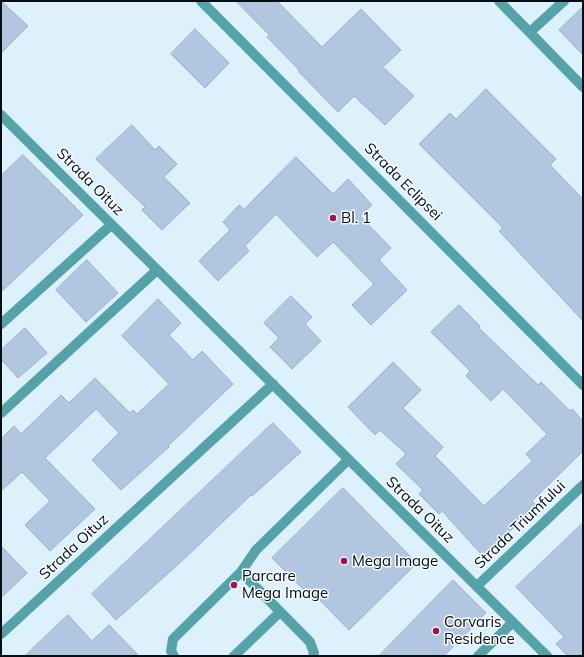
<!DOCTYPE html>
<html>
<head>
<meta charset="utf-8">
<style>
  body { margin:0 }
  #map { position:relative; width:584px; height:657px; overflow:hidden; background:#dcf1fb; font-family:Mulish,sans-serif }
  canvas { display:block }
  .frame { position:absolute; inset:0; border:2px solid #030d13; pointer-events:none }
</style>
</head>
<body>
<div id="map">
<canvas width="584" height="657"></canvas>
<div class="frame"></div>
</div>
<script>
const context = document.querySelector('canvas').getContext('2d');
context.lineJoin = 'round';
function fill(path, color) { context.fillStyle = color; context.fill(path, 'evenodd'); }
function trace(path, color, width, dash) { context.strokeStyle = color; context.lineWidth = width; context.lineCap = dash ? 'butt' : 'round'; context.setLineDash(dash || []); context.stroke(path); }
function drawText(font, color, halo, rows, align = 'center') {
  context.font = font + ' Mulish,sans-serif'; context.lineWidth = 3; context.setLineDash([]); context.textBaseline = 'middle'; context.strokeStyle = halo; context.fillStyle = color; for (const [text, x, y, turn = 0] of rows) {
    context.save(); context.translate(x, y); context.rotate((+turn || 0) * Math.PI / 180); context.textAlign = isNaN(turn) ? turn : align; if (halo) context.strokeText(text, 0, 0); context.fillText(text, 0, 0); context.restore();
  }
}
const building = new Path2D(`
  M1,1L28,26L1,53Z
  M236,1H277L322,47L361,9L401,50L383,67L414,96L385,125L354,96L338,112L298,71L299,70L267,37L269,35Z
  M583,7V55L559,30Z
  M195,29L229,63L205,88L171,54Z
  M486,89L556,159L550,165L583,199V321L499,231L503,228L419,144L450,113L456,119Z
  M132,125L155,150L159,146L177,164L164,177L190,203L162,230L142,210L145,207L96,159Z
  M23,155L83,215L1,292V176Z
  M296,157L333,194L348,179L372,205L360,216L391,248L379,260L407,290L371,325L352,305L374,284L333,242L317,257L276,214L245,246L249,251L218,281L199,261L230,230L223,222L239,205L244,209Z
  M87,260L118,293L86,322L56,290Z
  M291,296L312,317L305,324L321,341L292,369L270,347L279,338L264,323Z
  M158,299L181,323L169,335L193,360L202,351L233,384L168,446L169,447L121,490L92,460L119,433L96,409L45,458L95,509L50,551L25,525L50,501L22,472L1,491V439L14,426L21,434L61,395L69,403L95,378L130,413L133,410L137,414L169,384L122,336Z
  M459,305L480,326L479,328L538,385L541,382L570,411L572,409L583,421V451L532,501L537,506L483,556L442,511L439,514L419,494L423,490L396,464L406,454L380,430L375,435L348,407L393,362L421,390L403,408L443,447L435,456L484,506L532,461L526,454L547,434L503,389L491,401L466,376L470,371L431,332Z
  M25,328L47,353L18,378L1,359V350Z
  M273,423L301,452L252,496L251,495L183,560L116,620L92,594Z
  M343,488L417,563L349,630L307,587L304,590L272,558Z
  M583,523V656H568L556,644L564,637L516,587Z
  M1,546L27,573L1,598Z
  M453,580L486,613L444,656H379Z
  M68,615L92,641L109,625L139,656H25Z`);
const minor = new Path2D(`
  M201,1L583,385
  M499,1L583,87
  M530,32L564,1
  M1,115L547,656
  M1,324L111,225
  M1,413L157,270
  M241,572L256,550L348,460
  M477,586L583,485
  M1,634L273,384
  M174,656L171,651L173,639L241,572L310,642L314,653L313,656
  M234,656L280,612
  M478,656L513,622`);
const markers = [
  [333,218,4,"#a21154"],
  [344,561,4,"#a21154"],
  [234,585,4,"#a21154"],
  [436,631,4,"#a21154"]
];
const streetNames = [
  ["Strada Oituz",90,182,45],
  ["Strada Eclipsei",403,182,45],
  ["Strada Oituz",420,510,44],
  ["Strada Triumfului",520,525,-44],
  ["Strada Oituz",74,547,-43]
];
const poiNames = [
  ["Bl. 1",341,218],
  ["Mega Image",352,561],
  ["Parcare",242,576],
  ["Mega Image",242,593],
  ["Corvaris",444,622],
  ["Residence",444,639]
];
fill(building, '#b2c6e0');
trace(building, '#9cafc9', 1);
trace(minor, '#55a3a9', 10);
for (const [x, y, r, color] of markers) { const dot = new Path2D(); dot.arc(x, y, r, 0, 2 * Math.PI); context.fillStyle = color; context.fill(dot); trace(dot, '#f5fbff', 1.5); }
drawText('15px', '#030d13', '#f5fbff', streetNames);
drawText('15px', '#030d13', '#f5fbff', poiNames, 'left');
</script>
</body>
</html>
